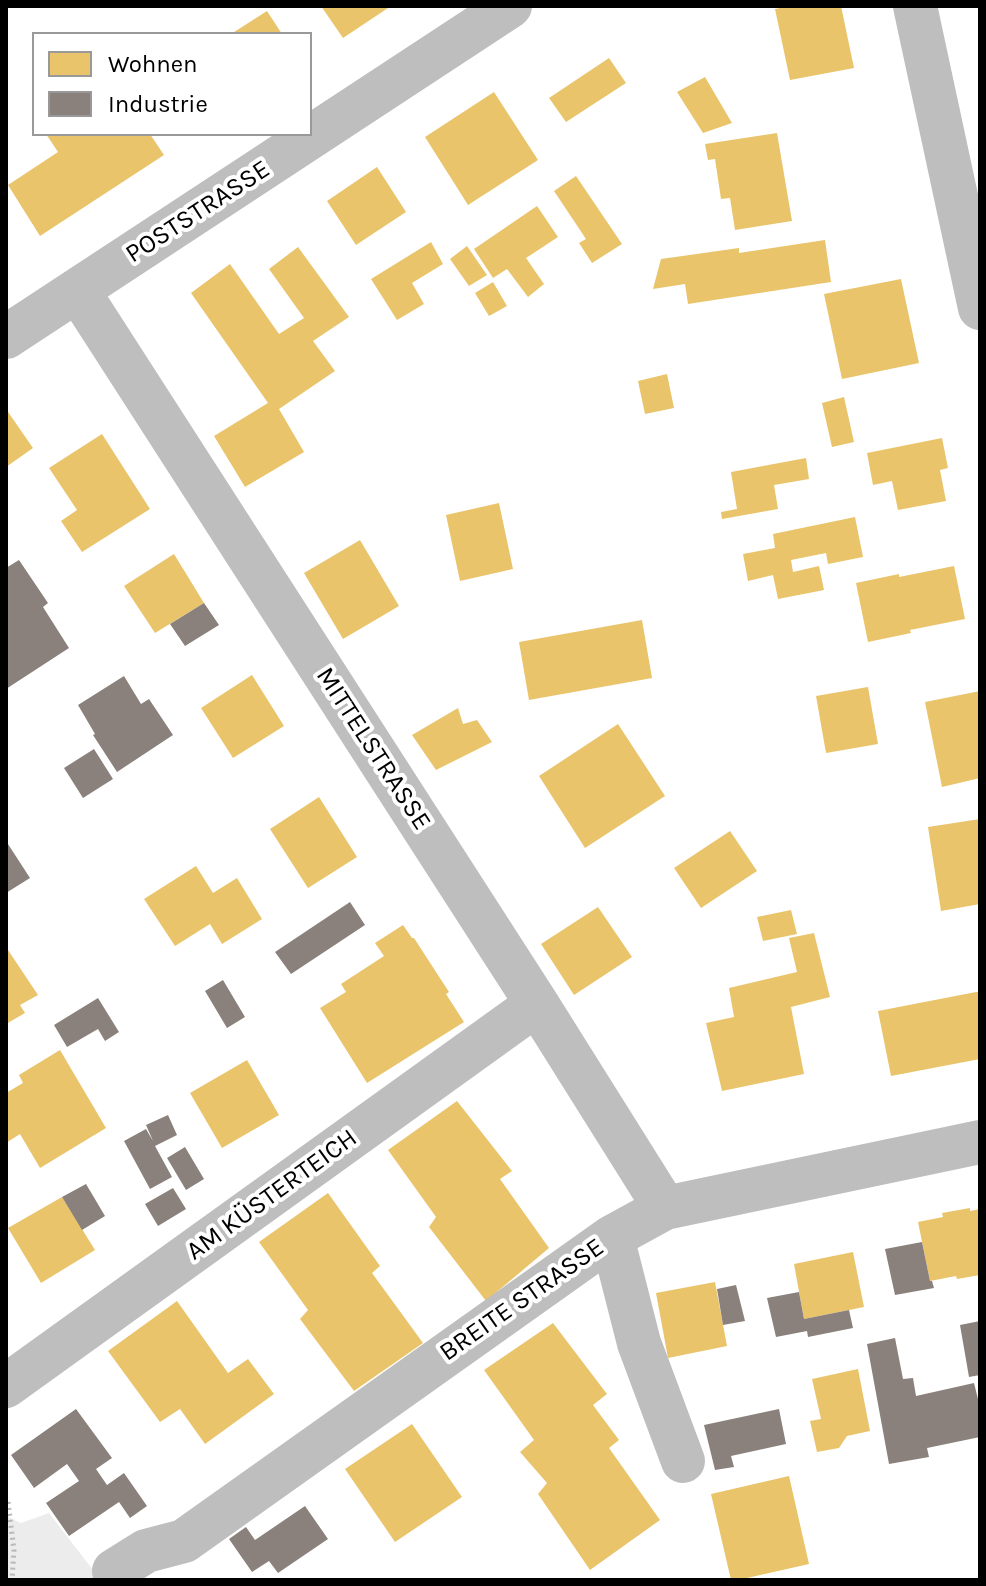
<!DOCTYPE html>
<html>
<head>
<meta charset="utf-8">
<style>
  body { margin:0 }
  #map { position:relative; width:986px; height:1586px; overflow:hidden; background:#fff; font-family:Karla,sans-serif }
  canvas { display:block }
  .frame { position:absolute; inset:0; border:8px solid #000; pointer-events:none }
  .legend { position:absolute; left:32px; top:32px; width:280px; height:104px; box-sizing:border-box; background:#fff; border:2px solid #999; margin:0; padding:10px 14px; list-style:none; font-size:24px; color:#000 }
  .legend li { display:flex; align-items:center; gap:16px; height:40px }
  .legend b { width:40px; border:2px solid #999 }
</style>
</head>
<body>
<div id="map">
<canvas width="986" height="1586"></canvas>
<div class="frame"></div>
<ul class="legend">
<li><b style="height:22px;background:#e9c46a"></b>Wohnen</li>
<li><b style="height:22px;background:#8a817c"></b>Industrie</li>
</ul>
</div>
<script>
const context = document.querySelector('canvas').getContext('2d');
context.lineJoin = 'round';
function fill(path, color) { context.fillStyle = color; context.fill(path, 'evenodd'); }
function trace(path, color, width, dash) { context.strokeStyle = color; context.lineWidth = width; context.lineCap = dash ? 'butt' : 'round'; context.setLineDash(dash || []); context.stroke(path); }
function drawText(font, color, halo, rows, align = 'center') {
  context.font = font + ' Karla,sans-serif'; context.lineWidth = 8; context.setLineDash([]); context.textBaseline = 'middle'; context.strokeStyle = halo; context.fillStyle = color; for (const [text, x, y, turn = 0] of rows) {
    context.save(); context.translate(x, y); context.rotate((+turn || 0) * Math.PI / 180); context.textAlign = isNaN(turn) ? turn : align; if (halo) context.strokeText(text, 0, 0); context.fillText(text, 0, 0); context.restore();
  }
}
const green = new Path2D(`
  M49,1513L93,1570L100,1580H6V1516L21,1523Z`);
const homes = new Path2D(`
  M321,6H391L343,38Z
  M790,6H841L854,68L790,80L775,9Z
  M267,11L282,34H231Z
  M609,58L626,83L566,122L549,98Z
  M705,77L732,123L703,133L677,92Z
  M494,92L538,160L468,205L425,137Z
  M777,133L792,221L735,230L730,198L721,199L715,159L708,160L705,144Z
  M46,134H81L83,136L86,134H150L164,155L40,236L8,185L58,152Z
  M377,167L406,212L356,245L327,201Z
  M576,176L622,244L592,263L579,243L586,239L554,191Z
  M537,206L558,237L526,258L544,284L528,297L507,269L493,278L474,249Z
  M825,240L831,282L688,304L685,284L653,289L661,259L739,248V253Z
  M431,242L443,264L412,283L424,304L397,320L371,279Z
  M467,246L487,275L469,286L450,259Z
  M298,247L349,317L313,341L335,371L279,409L304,452L245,487L214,436L268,403L191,293L230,264L279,334L304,318L269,269Z
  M901,279L919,363L842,379L824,294Z
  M493,282L507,306L489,316L475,293Z
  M667,374L674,408L645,414L638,381Z
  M844,397L854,442L832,447L822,403Z
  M6,409L33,448L6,467Z
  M102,434L150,509L82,552L61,521L77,510L49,468Z
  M942,438L948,468L940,470L946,501L898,510L892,481L873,485L867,453Z
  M806,458L809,479L774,485L778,509L722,519L721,512L737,509L731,472Z
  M499,503L513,569L460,581L446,515Z
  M855,517L863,557L828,564L826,553L791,560L793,572L819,566L824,590L778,599L773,575L748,581L743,554L775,548L773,534Z
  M360,540L399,606L343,639L304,573Z
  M174,554L204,603L155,633L124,586Z
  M954,566L965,619L910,630L911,633L868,642L856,583L899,574V577Z
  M642,620L652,678L529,700L519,642Z
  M252,675L284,726L233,758L201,708Z
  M868,687L878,744L826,753L816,696Z
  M980,691V778L942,787L925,702Z
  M458,708L463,724L477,720L492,742L436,770L412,735Z
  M618,724L665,796L585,848L539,776Z
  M319,797L357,857L308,888L270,829Z
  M980,819V904L941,911L928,827Z
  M730,831L757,871L701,908L674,868Z
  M196,866L213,893L237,878L262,919L222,944L210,924L175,946L144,899Z
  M598,907L632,957L574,995L541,944Z
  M791,910L797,934L763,941L757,917Z
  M403,925L412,938H414L449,992L446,994L464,1022L367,1083L320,1008L346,992L341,984L384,956L375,943Z
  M814,933L830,997L791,1007L804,1074L722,1091L706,1023L734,1017L729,988L797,972L789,938Z
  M6,947L38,995L20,1005L25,1013L6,1024Z
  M976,992H980V1059L891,1076L878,1011Z
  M60,1050L106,1128L40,1168L20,1134L6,1143V1093L23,1083L19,1075Z
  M247,1060L279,1115L222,1148L190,1093Z
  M457,1101L512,1171L500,1179L549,1248L486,1301L429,1227L436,1217L388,1150Z
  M328,1193L380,1266L372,1273L423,1343L354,1391L300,1319L308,1310L259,1242Z
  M62,1197L95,1250L41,1283L8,1228Z
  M970,1208V1211L980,1209V1275L957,1279L956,1276L930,1281L918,1222L943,1217L942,1213Z
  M853,1252L864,1307L804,1319L794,1264Z
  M715,1282L727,1346L668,1358L656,1293Z
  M177,1301L228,1373L248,1359L274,1394L205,1444L180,1409L160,1422L108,1351Z
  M553,1323L607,1394L593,1405L619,1440L609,1448L660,1520L590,1570L538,1494L547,1483L520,1452L534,1440L484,1370Z
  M858,1369L870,1431L847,1436L839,1448L817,1452L810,1421L821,1419L812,1379Z
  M412,1424L462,1497L395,1542L345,1469Z
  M789,1476L809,1564L738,1580H731L711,1494Z`);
const industry = new Path2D(`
  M19,560L48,603L43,607L69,648L6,689V568Z
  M204,603L219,625L185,646L170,624Z
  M124,676L141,704L149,699L173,735L117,772L93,735L95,734L78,705Z
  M94,749L113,779L83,798L64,768Z
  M6,841L30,878L6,893Z
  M350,902L365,925L291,974L275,952Z
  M223,980L245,1017L227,1028L205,991Z
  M98,998L119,1032L105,1041L98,1029L67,1047L54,1025Z
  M168,1115L177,1135L155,1146L172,1177L150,1189L124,1141L146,1129L153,1141L146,1125Z
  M185,1147L204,1179L186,1190L167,1158Z
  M86,1184L105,1216L82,1230L62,1197Z
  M173,1188L186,1209L158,1226L145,1204Z
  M922,1242L930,1281H932L934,1288L895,1295L885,1249Z
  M736,1285L745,1321L723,1325L717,1289Z
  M799,1292L804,1319L849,1310L853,1328L808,1337L807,1331L776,1337L767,1298Z
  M980,1321V1375L969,1377L960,1325Z
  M895,1338L903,1379L913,1378L916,1396L974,1383L980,1407V1437L927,1448L929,1457L889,1464L867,1344Z
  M76,1409L112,1458L96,1469L107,1485L124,1473L147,1506L130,1518L119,1502L69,1536L46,1503L79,1481L67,1464L34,1488L11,1455Z
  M779,1409L786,1444L731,1456L734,1467L715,1470L704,1425Z
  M305,1506L328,1539L278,1573L269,1561L252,1572L229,1539L246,1527L255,1540Z`);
const path = new Path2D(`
  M8,1502L14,1550L12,1580`);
const minor = new Path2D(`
  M915,6L980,308
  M78,291L537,1004L665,1208
  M6,337L510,6
  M612,1237L639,1343L683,1461
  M6,1386L537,1004
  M114,1571L146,1551L184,1541L612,1237L665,1208L980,1142`);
const streetNames = [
  ["POSTSTRASSE",198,212,-33],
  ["MITTELSTRASSE",373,749,57],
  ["AM KÜSTERTEICH",272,1195,-36],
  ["BREITE STRASSE",522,1300,-35]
];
fill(green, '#ececec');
fill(homes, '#e9c46a');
fill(industry, '#8a817c');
trace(path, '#b9b9b9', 5, [2, 4]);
trace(minor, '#bebebe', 44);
drawText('26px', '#000', '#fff', streetNames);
</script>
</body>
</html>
